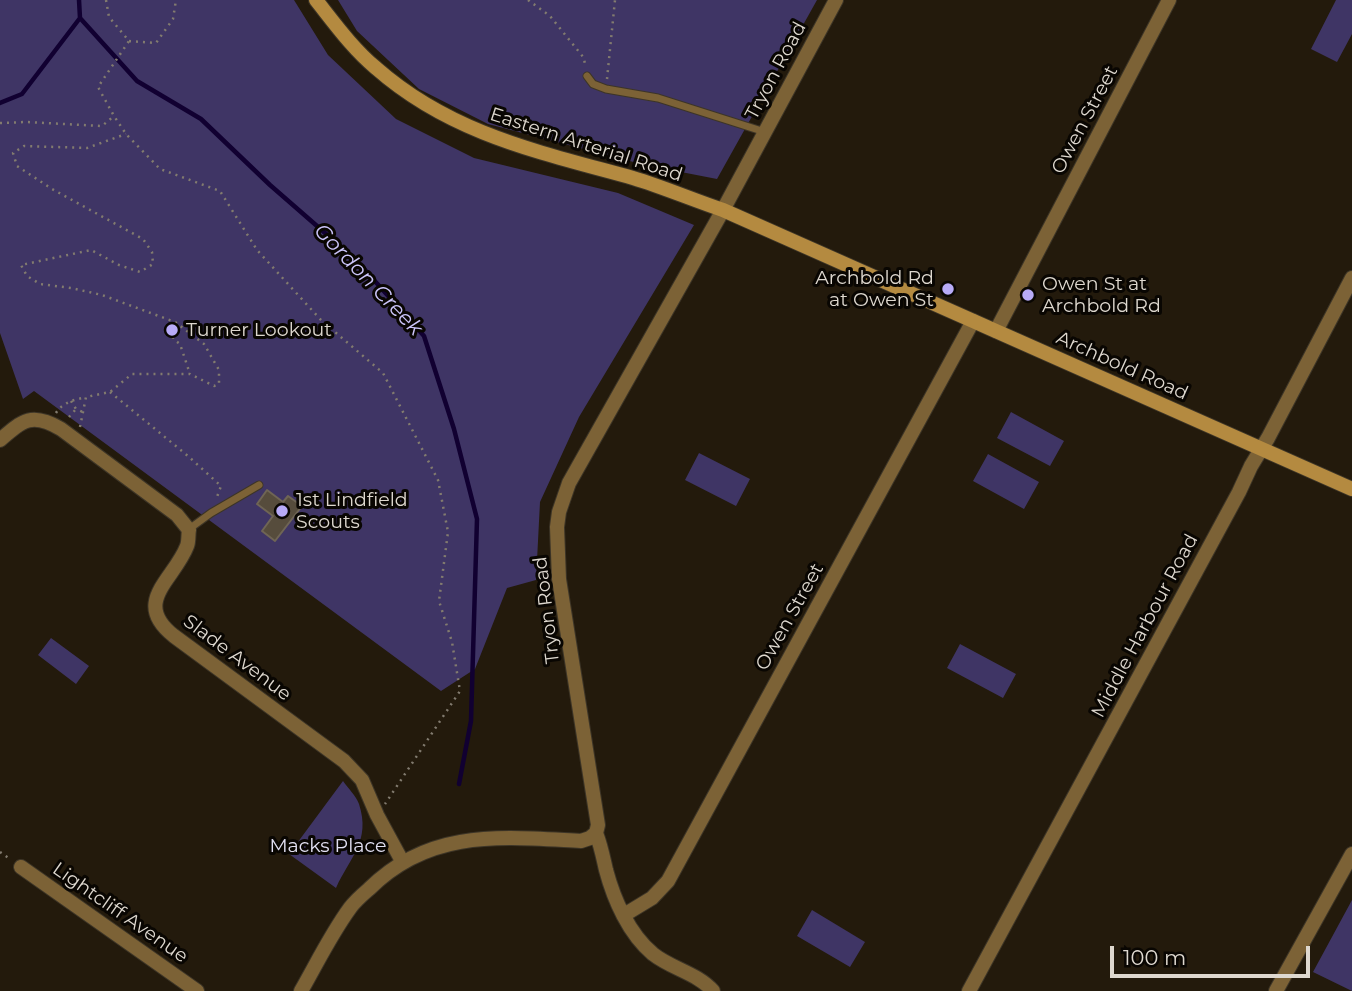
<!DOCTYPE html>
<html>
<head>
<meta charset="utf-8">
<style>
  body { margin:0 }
  #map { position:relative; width:1352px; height:991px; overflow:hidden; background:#231a0c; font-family:Montserrat,sans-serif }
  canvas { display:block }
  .scale { position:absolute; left:1110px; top:946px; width:200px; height:32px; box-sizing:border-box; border:4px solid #ded8cf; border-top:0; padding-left:9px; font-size:21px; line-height:24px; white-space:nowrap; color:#ded8cf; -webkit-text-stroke:5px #090602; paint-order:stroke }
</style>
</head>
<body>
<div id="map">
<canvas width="1352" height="991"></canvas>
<div class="scale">100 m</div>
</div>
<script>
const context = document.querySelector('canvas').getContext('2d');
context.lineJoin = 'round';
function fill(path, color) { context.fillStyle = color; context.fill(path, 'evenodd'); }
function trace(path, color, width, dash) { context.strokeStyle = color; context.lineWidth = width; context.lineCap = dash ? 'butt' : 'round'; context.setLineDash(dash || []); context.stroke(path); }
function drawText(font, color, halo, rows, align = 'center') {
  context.font = font + ' Montserrat,sans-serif'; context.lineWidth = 6; context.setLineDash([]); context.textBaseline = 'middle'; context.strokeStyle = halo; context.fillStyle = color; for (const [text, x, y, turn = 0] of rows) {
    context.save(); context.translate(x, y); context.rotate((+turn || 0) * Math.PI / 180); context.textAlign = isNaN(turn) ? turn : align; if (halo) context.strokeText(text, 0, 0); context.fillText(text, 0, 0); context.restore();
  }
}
const green = new Path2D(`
  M0,0H294L328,55L396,119L474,158L618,193L694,225L579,417L540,502L536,580L507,588L475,669L441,691L34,391L23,399L0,333Z
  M338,0H817L717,179L645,165L488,124L419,89L357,31Z
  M1336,0H1352V34L1337,62L1311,49Z
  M1011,412L1064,441L1050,466L997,438Z
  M699,453L750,479L736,506L685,480Z
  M988,454L1039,482L1024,509L973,481Z
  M51,638L89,666L76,684L38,655Z
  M960,644L1016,674L1003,698L947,668Z
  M343,781C348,788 356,796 359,804C371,841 350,857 336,888L289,854Z
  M1352,900V991L1313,972Z
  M812,910L865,942L850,967L797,936Z`);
const stream = new Path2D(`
  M79,0L80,18L137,81L201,119L270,185L356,260L424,336L454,429L477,519L471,721L459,784
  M0,103L22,94L80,18`);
const building = new Path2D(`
  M267,490L283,502L288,496L302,506L275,541L262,531L273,516L257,504Z`);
const path = new Path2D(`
  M106,0L109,17L129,41L98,87L114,116L126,134L160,169L220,191L257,250L321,320L383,373L438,480L448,532L439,601L452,642L460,691L385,804
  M528,0L550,16L584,58L585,65
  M129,41L156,43L173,19L176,0
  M607,79L615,0
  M0,123L26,122L102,126L114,116
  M172,330L173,339L180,344L190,374
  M110,392L188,456L221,486L217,497
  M71,401L76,409L83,412
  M56,413C63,402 74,400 86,397
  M69,417L76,409
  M80,427L86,397L110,392L132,374H190L214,386L219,384V370L204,344L175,322L102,295L71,288L40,284L27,276L21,265L91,250L119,265L140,272L153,264L152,252L143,239L52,189L17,166L13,153L24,146L87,148L126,134
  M0,852L10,859`);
const service = new Path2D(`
  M587,76L593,84L606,89L658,98L765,132
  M189,529L211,513L259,485`);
const minor = new Path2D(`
  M996,331L1169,0
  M0,440C23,420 32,412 61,429L177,515L189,530C188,535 189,541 187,546C174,580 131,602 174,636L344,761L362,780L377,815L402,861
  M596,833C601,846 603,857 606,870C614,900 629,934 653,954C672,969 697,973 713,991
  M21,867L197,991
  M624,915L652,898L668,881L973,321
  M301,991C317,963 331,934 350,908C355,901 362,895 369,889C430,828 502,837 581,841L590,838L596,833L598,825L559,579L557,527L559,512L569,483L723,210
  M969,991L1239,492L1251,466L1268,438L1352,278
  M1276,991L1352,854`);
const tertiary = new Path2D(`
  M723,210L836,0`);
const secondary = new Path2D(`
  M316,0C335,24 353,49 376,68C451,134 539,152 633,178C663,187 693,200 723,210L1352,489`);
const markers = [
  [948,289,7,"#b8abf7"],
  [1028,295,7,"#b8abf7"],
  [172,330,7,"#b8abf7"],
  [282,511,7,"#b8abf7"]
];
const streetNames = [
  ["Tryon Road",776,71,-62],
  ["Owen Street",1085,120,-62],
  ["Eastern Arterial Road",586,145,18],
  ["Archbold Road",1122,366,24],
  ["Tryon Road",547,610,-97],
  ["Owen Street",790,617,-61],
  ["Middle Harbour Road",1145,626,-62],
  ["Slade Avenue",237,658,37],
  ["Lightcliff Avenue",120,913,35]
];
const poiNames = [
  ["Archbold Rd",934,278,"right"],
  ["at Owen St",934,300,"right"],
  ["Owen St at",1042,284],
  ["Archbold Rd",1042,306],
  ["Turner Lookout",186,330],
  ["1st Lindfield",296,500],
  ["Scouts",296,522]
];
const parkNames = [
  ["Macks Place",328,846]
];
const waterNames = [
  ["Gordon Creek",368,280,46]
];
fill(green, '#3f3565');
trace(stream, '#110031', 4.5);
fill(building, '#564c3c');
trace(building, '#6f6555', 2);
trace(service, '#3d3527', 9);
trace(minor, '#3d3527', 16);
trace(tertiary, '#3d3527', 16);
trace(secondary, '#3d3527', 16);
trace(path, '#827b6f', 2.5, [2, 5]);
trace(service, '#7c6236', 7);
trace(minor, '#7c6236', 14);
trace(tertiary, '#7c6236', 14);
trace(secondary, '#b48a40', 14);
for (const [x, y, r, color] of markers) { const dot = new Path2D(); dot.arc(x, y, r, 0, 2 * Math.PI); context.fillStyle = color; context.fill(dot); trace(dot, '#090602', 2.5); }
drawText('19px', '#ded8cf', '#090602', streetNames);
drawText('19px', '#ded8cf', '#090602', poiNames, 'left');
drawText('19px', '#e2e0f2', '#090602', parkNames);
drawText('italic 21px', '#cbc4f9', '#090602', waterNames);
</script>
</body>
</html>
